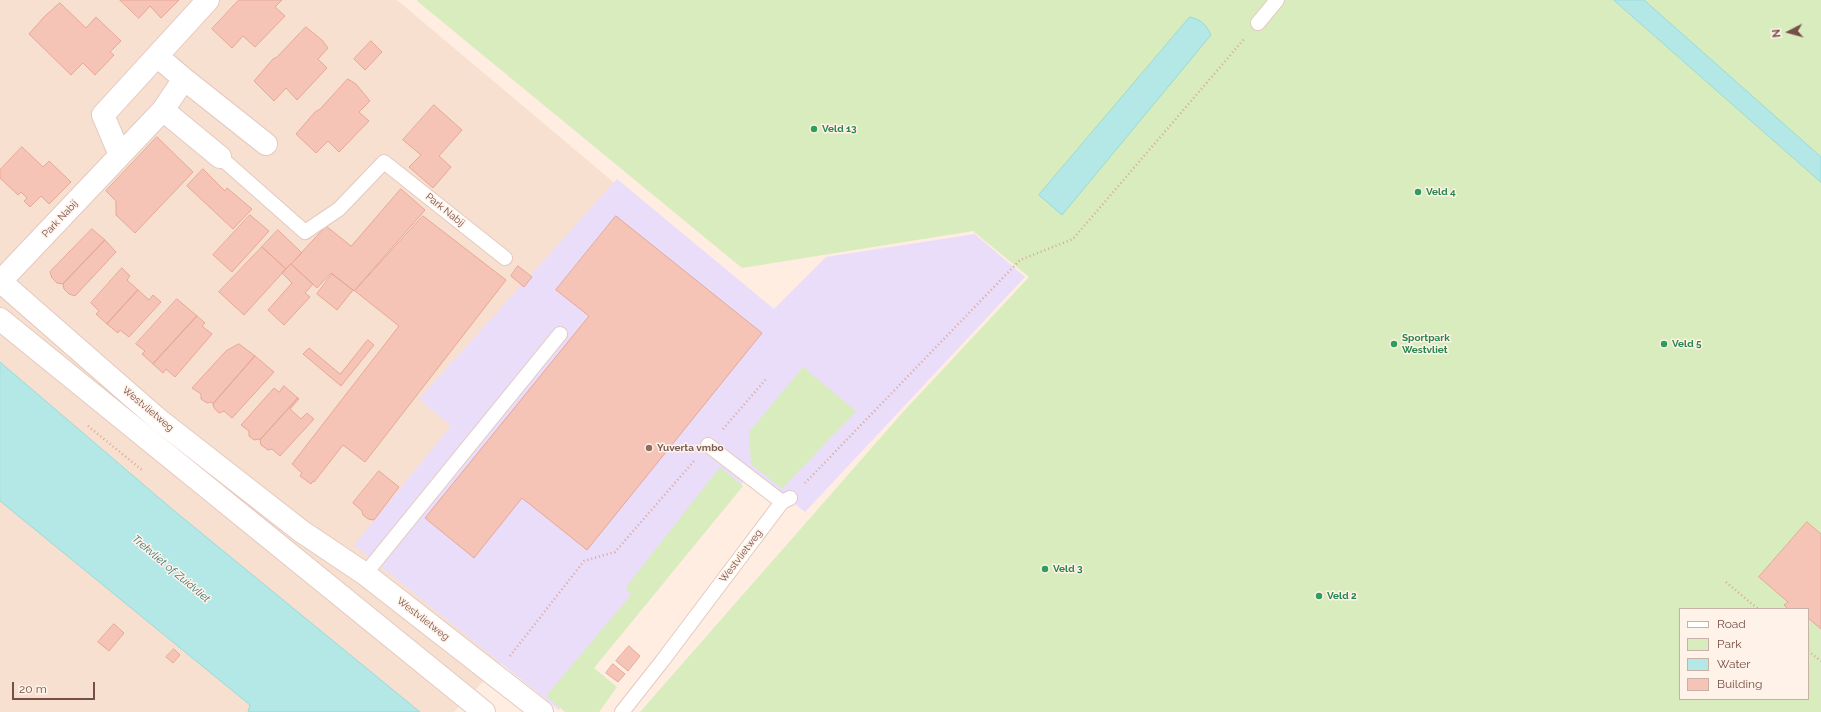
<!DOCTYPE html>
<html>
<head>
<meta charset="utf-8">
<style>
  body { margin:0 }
  #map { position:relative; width:1821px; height:712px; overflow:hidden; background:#feede0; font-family:Raleway,sans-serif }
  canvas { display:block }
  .legend { position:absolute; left:1679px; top:608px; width:130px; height:92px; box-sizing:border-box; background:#fff2e8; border:1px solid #c8b1a7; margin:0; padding:5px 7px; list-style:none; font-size:12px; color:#764f46 }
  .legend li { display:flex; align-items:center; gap:8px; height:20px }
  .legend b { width:20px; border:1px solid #c8b1a7 }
  .north { position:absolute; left:1769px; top:12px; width:40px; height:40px; -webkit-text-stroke:3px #fff2e8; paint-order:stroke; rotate:264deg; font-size:11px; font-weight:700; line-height:16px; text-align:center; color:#764f46 }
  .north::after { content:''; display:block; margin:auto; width:14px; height:18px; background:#764f46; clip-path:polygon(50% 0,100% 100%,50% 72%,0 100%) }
  .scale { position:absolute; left:12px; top:682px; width:83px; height:18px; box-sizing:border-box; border:2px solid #764f46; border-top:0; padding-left:5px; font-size:12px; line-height:14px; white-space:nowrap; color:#764f46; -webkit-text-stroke:3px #fff2e8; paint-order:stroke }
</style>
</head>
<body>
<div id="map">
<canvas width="1821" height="712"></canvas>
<ul class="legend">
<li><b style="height:5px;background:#fff"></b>Road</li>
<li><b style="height:11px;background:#d9ecbe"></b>Park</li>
<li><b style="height:11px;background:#b4e8e6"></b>Water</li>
<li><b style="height:11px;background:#f5c4b6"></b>Building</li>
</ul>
<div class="north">N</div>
<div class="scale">20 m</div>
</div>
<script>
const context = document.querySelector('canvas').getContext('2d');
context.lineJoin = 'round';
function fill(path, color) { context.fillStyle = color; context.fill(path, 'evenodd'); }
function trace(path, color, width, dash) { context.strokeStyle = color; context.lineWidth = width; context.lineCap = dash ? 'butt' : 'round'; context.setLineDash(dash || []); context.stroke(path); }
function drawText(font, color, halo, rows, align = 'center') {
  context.font = font + ' Raleway,sans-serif'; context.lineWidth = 3; context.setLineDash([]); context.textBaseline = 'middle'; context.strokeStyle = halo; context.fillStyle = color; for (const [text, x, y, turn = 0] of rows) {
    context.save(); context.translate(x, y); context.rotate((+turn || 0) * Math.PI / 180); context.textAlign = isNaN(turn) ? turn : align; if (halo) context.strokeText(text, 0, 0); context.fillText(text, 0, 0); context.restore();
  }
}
const residential = new Path2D(`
  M0,0H397L806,344L454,712H0Z`);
const education = new Path2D(`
  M617,179L774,309L826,257L975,234L1025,277L805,512L752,471L559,710L354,545L451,426L419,399Z`);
const green = new Path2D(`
  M418,0H1821V712H640L904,411L1029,277L973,231L742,268L417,1ZM1680,609H1808V699H1680Z
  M803,367L856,411L782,489L751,464L749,432Z
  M720,467L743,486L594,668L617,687L599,712H565L546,696L631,595L626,587Z`);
const water = new Path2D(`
  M1614,0H1644L1821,157V182Z
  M1190,17C1201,20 1206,24 1211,35L1062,215L1039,195Z
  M0,362L172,509L420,712H248L250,705L0,501Z`);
const building = new Path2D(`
  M120,0H179L161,18L150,6L139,18Z
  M239,0H282L275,7L285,16L255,47L243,36L232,48L212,29Z
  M60,3L86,28L96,17L121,41L110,52L114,55L95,75L83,63L71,75L29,34L44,17Z
  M306,27L322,40L328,48L318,59L327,68L297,100L286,88L274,101L254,81L273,59L277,57Z
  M371,41L382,52L365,70L354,59Z
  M348,79L356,84L370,101L359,112L369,121L339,152L328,141L316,153L296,134L315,112L320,109Z
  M434,105L462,130L439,156L451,167L433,188L409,167L421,155L403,140Z
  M157,137L193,172L135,233L116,215V201L106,191Z
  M22,147L43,167L49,161L71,182L49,204L41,196L30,207L24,201L27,198L21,192L18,195L0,178V170Z
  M203,169L225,191L227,188L252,209L233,229L187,186Z
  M401,189L425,210L354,291L331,273L317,288L291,264L326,226L351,246Z
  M250,215L269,231L232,272L213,255Z
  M423,216L506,280L365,462L343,445L314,482L313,481L311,484L300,476L302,473L292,464L399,326L355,291Z
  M616,216L762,333L587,550L522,498L474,558L425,518L589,316L556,290Z
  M92,229L105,240L63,284L57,283L52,278L50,272Z
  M278,230L302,253L286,269L262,247Z
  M105,240L116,252L75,296L69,294L64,289L63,284Z
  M262,247L286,269L244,315L219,292Z
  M291,264L313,284L305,293L310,297L284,325L268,310L292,283L282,273Z
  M518,266L532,277L524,287L511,276Z
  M122,268L130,276L127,280L138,290L107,324L96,314L99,311L91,303Z
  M332,274L353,290L337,310L317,294Z
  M138,290L149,300L153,295L161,302L129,337L120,330L118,333L107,324Z
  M177,299L197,316L153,364L142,354L145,351L136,344Z
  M197,316L205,323L202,326L212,334L175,377L166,369L163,373L153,364Z
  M368,340L374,345L341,386L303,354L309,348L340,374Z
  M239,344L255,356L213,404L211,402L207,403L201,399V394L192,388L226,351Z
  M255,356L274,372L232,418L224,411L219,413L214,408L213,404Z
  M284,386L298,398L260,440L259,439L254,440L249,436V431L241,425L274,388L279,392Z
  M298,398L299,399L290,409L301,419L307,413L314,419L280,456L272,449L268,450L261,445L260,440Z
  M379,471L399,487L374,520L368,519L363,515L362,511L353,503Z
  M1807,522L1821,534V629L1808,618V609H1788L1784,605L1788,602L1759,577Z
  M114,624L124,633L109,651L98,642Z
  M629,646L640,656L628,671L616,661Z
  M174,649L180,655L173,663L166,657Z
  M613,664L625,674L618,682L606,673Z`);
const path = new Path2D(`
  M88,426L142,470
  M723,429L767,378
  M805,483L1020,260L1073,239L1245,38
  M1726,582L1758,609
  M1808,651L1821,661
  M510,656L584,561L615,552L694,461`);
const service = new Path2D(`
  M1258,23L1277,0
  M220,157L305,232L339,209L384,162L505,258
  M708,445L782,502
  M365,574L560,334
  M622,712L663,660L782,502L790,498`);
const minor = new Path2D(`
  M157,56L184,79
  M163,110L184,79L266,144
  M120,155L103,115L208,0
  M0,281L159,420L301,531L365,574L542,712
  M0,282L163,110L220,157`);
const tertiary = new Path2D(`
  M0,319L484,712`);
const markers = [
  [814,129,4,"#2e9e5b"],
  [1418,192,4,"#2e9e5b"],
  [1394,344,4,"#2e9e5b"],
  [1664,344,4,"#2e9e5b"],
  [649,448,4,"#8d6e63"],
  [1045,569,4,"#2e9e5b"],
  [1319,596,4,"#2e9e5b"]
];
const leisureNames = [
  ["Veld 13",822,129],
  ["Veld 4",1426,192],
  ["Sportpark",1402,338],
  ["Westvliet",1402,350],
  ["Veld 5",1672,344],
  ["Veld 3",1053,569],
  ["Veld 2",1327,596]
];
const streetNames = [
  ["Park Nabij",445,210,39],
  ["Park Nabij",60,219,-47],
  ["Westvlietweg",148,409,40],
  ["Westvlietweg",741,556,-53],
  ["Westvlietweg",423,619,38]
];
const educationNames = [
  ["Yuverta vmbo",657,448]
];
const waterNames = [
  ["Trekvliet of Zuidvliet",171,569,40]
];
fill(residential, '#f8e0d1');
fill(education, '#eaddfa');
fill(green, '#d9ecbe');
fill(water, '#b4e8e6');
trace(water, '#99dad9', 1);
fill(building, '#f5c4b6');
trace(building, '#e8a796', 1);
trace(service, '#e4c9bf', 16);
trace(minor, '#e4c9bf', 24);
trace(tertiary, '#e4c9bf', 24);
trace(path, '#d9a79a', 2.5, [1, 3]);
trace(service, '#fff', 14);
trace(minor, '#fff', 22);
trace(tertiary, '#fff', 22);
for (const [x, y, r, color] of markers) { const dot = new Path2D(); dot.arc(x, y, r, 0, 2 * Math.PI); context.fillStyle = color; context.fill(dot); trace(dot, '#fff2e8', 1.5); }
drawText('bold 10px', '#27864d', '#fff2e8', leisureNames, 'left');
drawText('10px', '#764f46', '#fff2e8', streetNames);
drawText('bold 10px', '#785e54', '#fff2e8', educationNames, 'left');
drawText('italic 11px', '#367575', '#fff2e8', waterNames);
</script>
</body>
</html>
